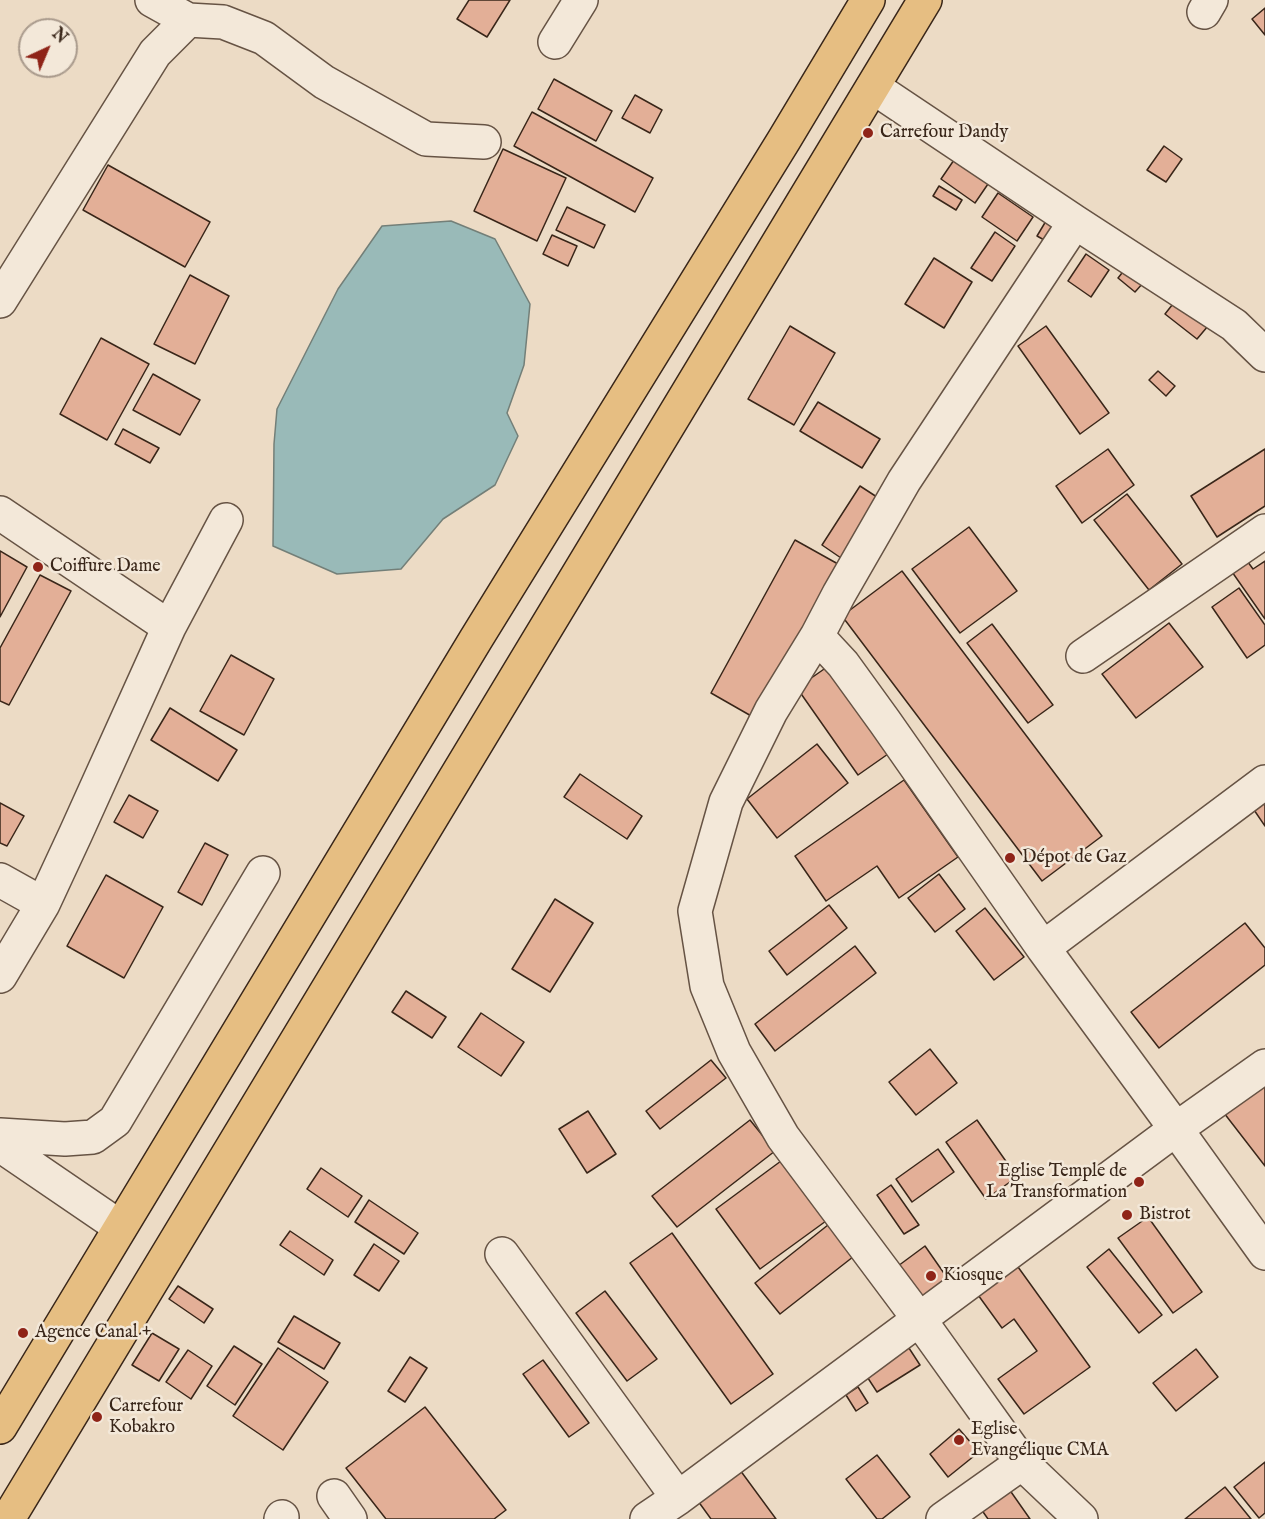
<!DOCTYPE html>
<html>
<head>
<meta charset="utf-8">
<style>
  body { margin:0 }
  #map { position:relative; width:1265px; height:1519px; overflow:hidden; background:#ecdbc5; font-family:"IM FELL English",serif }
  canvas { display:block }
  .north { position:absolute; left:18px; top:18px; width:60px; height:60px; box-sizing:border-box; background:#f3e8d9; border:2px solid #a99a8c; border-radius:50%; rotate:44deg; font-size:16px; font-weight:700; line-height:24px; text-align:center; color:#392619 }
  .north::after { content:''; display:block; margin:auto; width:21px; height:27px; background:#8f2418; clip-path:polygon(50% 0,100% 100%,50% 72%,0 100%) }
</style>
</head>
<body>
<div id="map">
<canvas width="1265" height="1519"></canvas>
<div class="north">N</div>
</div>
<script>
const context = document.querySelector('canvas').getContext('2d');
context.lineJoin = 'round';
function fill(path, color) { context.fillStyle = color; context.fill(path, 'evenodd'); }
function trace(path, color, width, dash) { context.strokeStyle = color; context.lineWidth = width; context.lineCap = dash ? 'butt' : 'round'; context.setLineDash(dash || []); context.stroke(path); }
function drawText(font, color, halo, rows, align = 'center') {
  context.font = font + ' "IM FELL English",serif'; context.lineWidth = 5; context.setLineDash([]); context.textBaseline = 'middle'; context.strokeStyle = halo; context.fillStyle = color; for (const [text, x, y, turn = 0] of rows) {
    context.save(); context.translate(x, y); context.rotate((+turn || 0) * Math.PI / 180); context.textAlign = isNaN(turn) ? turn : align; if (halo) context.strokeText(text, 0, 0); context.fillText(text, 0, 0); context.restore();
  }
}
const water = new Path2D(`
  M451,221L495,239L530,304L524,365L507,413L518,436L495,485L443,519L401,569L337,574L273,546L274,444L277,409L338,289L382,226Z`);
const building = new Path2D(`
  M469,0H510L487,37L457,19Z
  M1265,8V35L1252,19Z
  M554,79L612,111L596,141L538,109Z
  M635,95L662,110L650,133L622,118Z
  M532,112L653,178L635,212L514,146Z
  M1164,146L1182,159L1166,182L1147,170Z
  M503,149L566,178L537,241L474,211Z
  M954,160L988,184L975,203L941,179Z
  M108,165L210,222L185,267L83,210Z
  M939,186L962,200L956,210L933,196Z
  M998,193L1033,217L1017,241L982,217Z
  M567,207L605,225L594,248L556,230Z
  M1049,216L1067,227L1055,246L1037,236Z
  M995,232L1015,246L992,281L971,268Z
  M552,235L577,246L568,266L543,254Z
  M1086,254L1109,270L1091,297L1068,281Z
  M934,258L972,282L944,328L905,304Z
  M1126,268L1143,283L1135,292L1118,278Z
  M190,275L229,296L195,364L154,344Z
  M1176,300L1208,326L1197,339L1165,314Z
  M790,326L835,353L794,425L748,399Z
  M1046,326L1109,413L1080,434L1018,346Z
  M101,338L149,364L107,440L60,414Z
  M1158,371L1175,386L1166,396L1149,380Z
  M153,374L200,400L180,435L133,410Z
  M818,402L880,439L862,468L800,431Z
  M123,429L159,448L150,463L115,444Z
  M1108,449L1134,485L1082,523L1056,486Z
  M1265,449V506L1217,537L1191,496Z
  M860,486L880,499L841,558L822,545Z
  M1127,494L1182,564L1149,590L1094,520Z
  M969,527L1017,591L960,633L912,569Z
  M795,540L838,564L753,717L711,693Z
  M0,551L27,567L0,617Z
  M1245,558L1253,569L1265,561V619L1230,569Z
  M902,571L1102,836L1042,881L842,616Z
  M40,575L71,591L9,705L0,701V648Z
  M1239,588L1265,625V645L1247,658L1212,607Z
  M1169,623L1203,667L1136,718L1102,674Z
  M992,624L1053,705L1028,723L967,643Z
  M231,655L274,679L244,735L200,711Z
  M827,667L888,754L858,775L797,688Z
  M170,708L237,750L218,781L151,740Z
  M817,744L848,783L777,838L747,799Z
  M580,774L642,816L627,839L564,797Z
  M904,780L958,857L899,898L877,866L826,901L795,856Z
  M1265,793V826L1250,804Z
  M129,795L158,811L143,838L114,822Z
  M0,803L24,816L7,846L0,843Z
  M205,843L228,855L202,905L178,892Z
  M939,874L965,909L935,932L908,898Z
  M106,875L163,907L124,978L67,946Z
  M555,899L593,923L550,992L512,969Z
  M829,905L847,928L787,975L769,951Z
  M985,908L1024,957L994,980L956,931Z
  M1245,923L1265,948V965L1159,1048L1131,1012Z
  M855,946L876,973L775,1051L755,1024Z
  M406,991L446,1017L432,1038L392,1012Z
  M481,1013L524,1042L501,1076L458,1047Z
  M930,1049L957,1083L916,1115L889,1082Z
  M711,1060L726,1078L660,1129L646,1111Z
  M1265,1081V1166L1224,1113Z
  M588,1111L616,1154L587,1173L559,1129Z
  M750,1120L775,1151L677,1227L652,1196Z
  M977,1120L1017,1177L986,1199L946,1142Z
  M938,1149L954,1172L912,1202L896,1179Z
  M781,1161L826,1221L760,1269L716,1209Z
  M321,1168L362,1196L348,1217L307,1189Z
  M891,1185L919,1225L904,1234L877,1195Z
  M369,1200L418,1233L404,1254L355,1222Z
  M1148,1217L1202,1292L1173,1313L1118,1238Z
  M833,1221L858,1253L780,1314L755,1283Z
  M290,1231L333,1260L324,1275L280,1245Z
  M672,1233L773,1374L731,1404L630,1263Z
  M374,1244L399,1261L379,1291L354,1275Z
  M925,1246L948,1279L921,1298L898,1266Z
  M1109,1249L1162,1315L1139,1333L1087,1267Z
  M1013,1260L1090,1367L1024,1414L998,1379L1037,1351L1014,1319L1002,1328L973,1288Z
  M178,1286L213,1309L204,1323L169,1299Z
  M605,1291L657,1359L627,1381L576,1313Z
  M294,1316L340,1343L324,1369L278,1342Z
  M152,1333L179,1349L159,1381L132,1365Z
  M907,1345L920,1365L877,1392L864,1372Z
  M234,1346L262,1364L235,1405L207,1386Z
  M278,1348L328,1382L283,1450L233,1416Z
  M1196,1349L1218,1377L1176,1411L1153,1383Z
  M188,1350L212,1366L191,1399L166,1382Z
  M410,1357L427,1368L405,1402L388,1391Z
  M543,1360L589,1423L569,1437L523,1374Z
  M858,1387L868,1403L856,1411L846,1395Z
  M425,1407L506,1510L494,1519H386L346,1468Z
  M959,1429L979,1452L948,1477L930,1454Z
  M877,1455L910,1497L882,1519H877L846,1479Z
  M1265,1462V1513L1259,1518L1234,1487Z
  M740,1470L776,1519H711L698,1501Z
  M1225,1487L1251,1519H1185Z
  M1009,1489L1030,1519H988L981,1509Z`);
const minor = new Path2D(`
  M152,0L188,20
  M1204,12L1211,0
  M555,42L581,0
  M873,87L1075,222L1234,325L1265,355
  M1075,222L904,481L839,594L817,636L843,664L885,722L1043,948L1176,1129L1265,1253
  M0,301L155,53L188,20L223,22L264,38L324,82L426,139L484,142
  M0,513L169,627
  M817,636L771,711L726,802L695,911L707,986L734,1052L783,1137L919,1319L1022,1463
  M1083,656L1265,531
  M0,880L43,904
  M1043,948L1265,782
  M0,976L43,904L76,833L169,627L226,520
  M0,1135L65,1139L93,1137L115,1121L263,873
  M0,1145L120,1227
  M502,1254L678,1498
  M334,1496L350,1519
  M281,1519L282,1517
  M647,1519L678,1498L1176,1129L1265,1066
  M943,1519L1022,1463L1081,1519`);
const major = new Path2D(`
  M0,1427L476,639L784,140L868,0
  M8,1519L925,0`);
const markers = [
  [868,133,6,"#8f2418"],
  [38,567,6,"#8f2418"],
  [1010,858,6,"#8f2418"],
  [1139,1182,6,"#8f2418"],
  [1127,1215,6,"#8f2418"],
  [931,1276,6,"#8f2418"],
  [23,1333,6,"#8f2418"],
  [97,1417,6,"#8f2418"],
  [959,1440,6,"#8f2418"]
];
const poiNames = [
  ["Carrefour Dandy",880,133],
  ["Coiffure Dame",50,567],
  ["Dépot de Gaz",1022,858],
  ["Eglise Temple de",1127,1172,"right"],
  ["La Transformation",1127,1193,"right"],
  ["Bistrot",1139,1215],
  ["Kiosque",943,1276],
  ["Agence Canal +",35,1333],
  ["Carrefour",109,1407],
  ["Kobakro",109,1428],
  ["Eglise",971,1430],
  ["Evangélique CMA",971,1451]
];
fill(water, '#99bab8');
trace(water, '#737f78', 1.5);
fill(building, '#e3af97');
trace(building, '#392619', 1.5);
trace(minor, '#665344', 36);
trace(major, '#392619', 36);
trace(minor, '#f3e8d9', 33);
trace(major, '#e6be82', 33);
for (const [x, y, r, color] of markers) { const dot = new Path2D(); dot.arc(x, y, r, 0, 2 * Math.PI); context.fillStyle = color; context.fill(dot); trace(dot, '#f3e8d9', 2); }
drawText('18px', '#392619', '#f3e8d9', poiNames, 'left');
</script>
</body>
</html>
